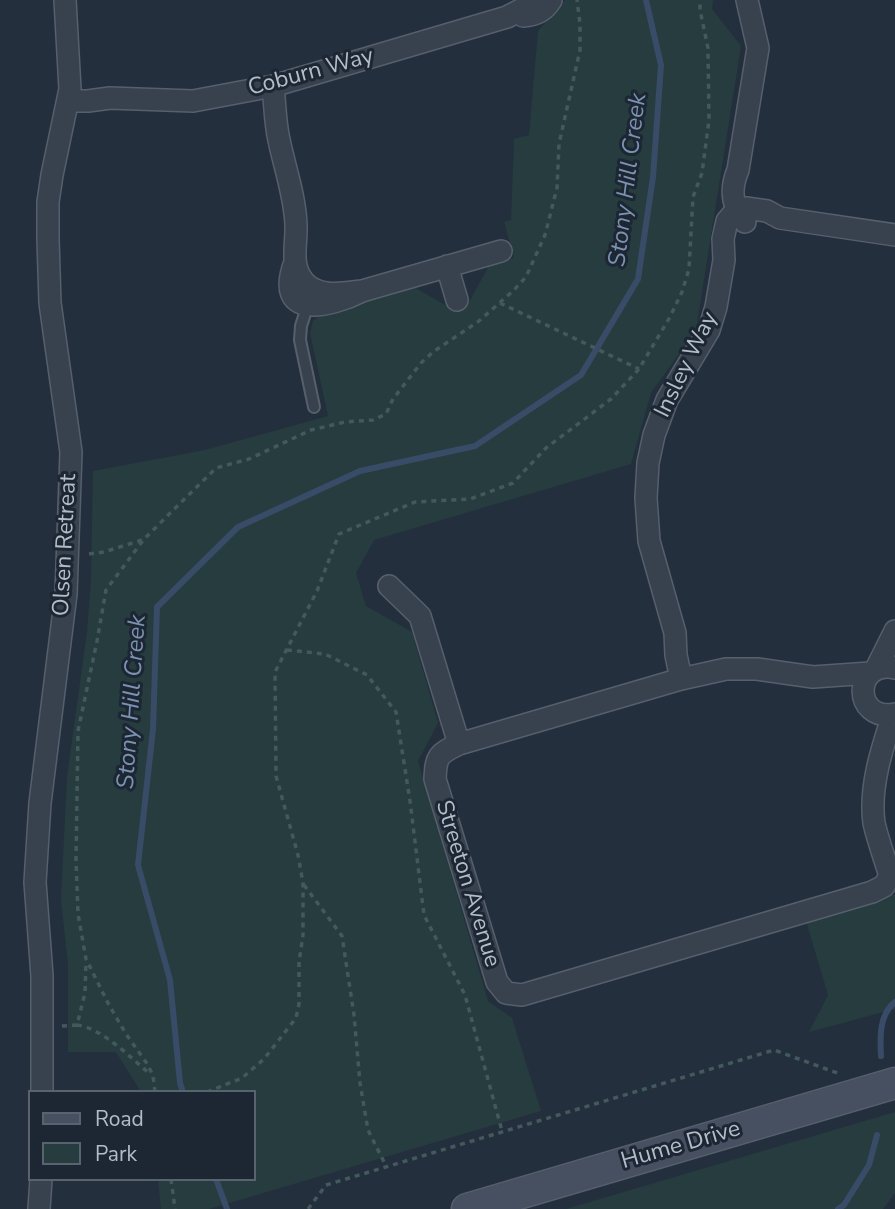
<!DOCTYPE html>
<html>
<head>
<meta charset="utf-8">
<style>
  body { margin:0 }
  #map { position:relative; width:895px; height:1209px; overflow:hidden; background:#242f3e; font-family:"Nunito Sans",sans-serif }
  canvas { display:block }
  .legend { position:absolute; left:28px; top:1090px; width:228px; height:91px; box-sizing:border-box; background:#1d2633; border:2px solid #59626f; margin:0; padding:9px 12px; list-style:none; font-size:21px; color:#b4bcc9 }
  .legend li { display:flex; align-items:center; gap:14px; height:35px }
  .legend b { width:35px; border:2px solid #59626f }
</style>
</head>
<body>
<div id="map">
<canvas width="895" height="1209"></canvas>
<ul class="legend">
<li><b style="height:9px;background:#465061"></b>Road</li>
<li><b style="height:19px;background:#263c3f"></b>Park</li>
</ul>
</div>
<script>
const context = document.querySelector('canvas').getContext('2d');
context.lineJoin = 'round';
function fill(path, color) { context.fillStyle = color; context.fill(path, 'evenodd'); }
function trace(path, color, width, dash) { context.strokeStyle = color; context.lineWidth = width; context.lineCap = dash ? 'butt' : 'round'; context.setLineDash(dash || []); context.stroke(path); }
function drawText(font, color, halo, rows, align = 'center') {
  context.font = font + ' "Nunito Sans",sans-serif'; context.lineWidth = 6; context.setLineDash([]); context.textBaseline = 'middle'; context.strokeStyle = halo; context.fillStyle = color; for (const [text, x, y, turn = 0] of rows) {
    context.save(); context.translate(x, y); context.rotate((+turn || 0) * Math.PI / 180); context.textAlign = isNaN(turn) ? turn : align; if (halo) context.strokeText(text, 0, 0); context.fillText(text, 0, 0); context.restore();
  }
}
const green = new Path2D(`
  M565,0H713L712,9L741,46L696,330L651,393L631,464L374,540L356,573L366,606L412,632L438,723L418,761L488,1001L512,1018L541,1111L209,1209H161L158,1179H254V1092H141L116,1052H68V965L61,900L67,776L87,632L91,580L93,471L205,450L328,416L310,333L313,321L323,312L412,286L449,307L469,302L490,264L514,258L504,222L511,220L514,139L529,135L538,31Z
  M895,894V1009L809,1032L828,995L806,921Z
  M895,1112V1193L883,1209H566Z`);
const stream = new Path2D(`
  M881,1056C880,1038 879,1014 895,1002
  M183,1092L180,1083L170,980L138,865L153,729L157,607L238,527L360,471L475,446L581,375L638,279L653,177L661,65L646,0
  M216,1179L227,1209
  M838,1209L844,1205L869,1165L877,1135`);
const path = new Path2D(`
  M500,303L639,369
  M89,554L104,552L142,540
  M287,650L325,654L367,675L396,712L410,801L424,915L465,995L502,1131
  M304,885L342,936L354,1015L360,1083L368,1130L386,1166
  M77,1025C102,1028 131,1058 150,1074
  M62,1026L77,1025L85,993L86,962
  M155,1092L153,1076L148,1065L126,1034L109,1005L86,959L78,914L76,860L78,731L97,641L106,590L144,539L216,468L249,459L311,430L345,422L373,420L386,414L393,399L421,363L433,352L479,321L513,291L526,277L545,235L557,188L559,144L580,50V24L577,0
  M207,1092L242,1078L264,1059L296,1018L299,1004V962L303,935V883L298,855L276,776L275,672L317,591L339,534L415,502L470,499L513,483L546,448L611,399L639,369L670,317L682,292L689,269L693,197L702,173L709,120L708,48L700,10V0
  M171,1179L175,1209
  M308,1209L326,1185L774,1050L840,1074`);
const lane = new Path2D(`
  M309,301L301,326L300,340L314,407`);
const street = new Path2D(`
  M523,16C536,15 544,11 551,0
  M273,86C275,104 275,123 279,140C285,169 295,196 296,225C297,245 289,266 305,283C319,298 343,293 362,291
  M68,101H88L110,98L193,101L273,86L507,17L528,6L534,0
  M745,222C731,205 730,189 738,170L758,48L747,0
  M295,262C273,320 329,308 362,291L501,251
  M447,266L457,300
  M389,586L420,616L459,744
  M895,668C853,659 852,722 895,714
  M876,669L895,631
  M870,673L813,677L757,669H726L681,679L459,744C438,754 436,756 435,779L497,982L506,993L522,995L872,892L884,886L890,876C885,859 878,841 874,823C869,788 882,748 893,715
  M681,679L676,655L675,633L649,541L646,498L648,463L654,435L667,400L709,330L716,307L724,260L723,239L727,221L733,214L746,208L767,211L780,218L895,235
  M42,1092V976L35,882L40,803L66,594L71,452L50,303L48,239V202L52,175L70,89L65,0
  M39,1209L41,1179`);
const secondary = new Path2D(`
  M467,1209L895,1083`);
const streetNames = [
  ["Coburn Way",311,73,-15],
  ["Insley Way",687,365,-64],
  ["Olsen Retreat",66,545,-87],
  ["Streeton Avenue",467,884,73],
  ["Hume Drive",681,1146,-16]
];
const waterNames = [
  ["Stony Hill Creek",629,180,-83],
  ["Stony Hill Creek",133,702,-86]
];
fill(green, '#263c3f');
trace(stream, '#394c67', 6);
trace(lane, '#565f6c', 14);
trace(street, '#565f6c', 24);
trace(secondary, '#565f6c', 33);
trace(path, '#44595c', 3.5, [5, 5]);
trace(lane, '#38414e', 10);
trace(street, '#38414e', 21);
trace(secondary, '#465061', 30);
drawText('23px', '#b4bcc9', '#1d2633', streetNames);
drawText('italic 24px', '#7c92b1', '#1d2633', waterNames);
</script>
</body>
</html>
